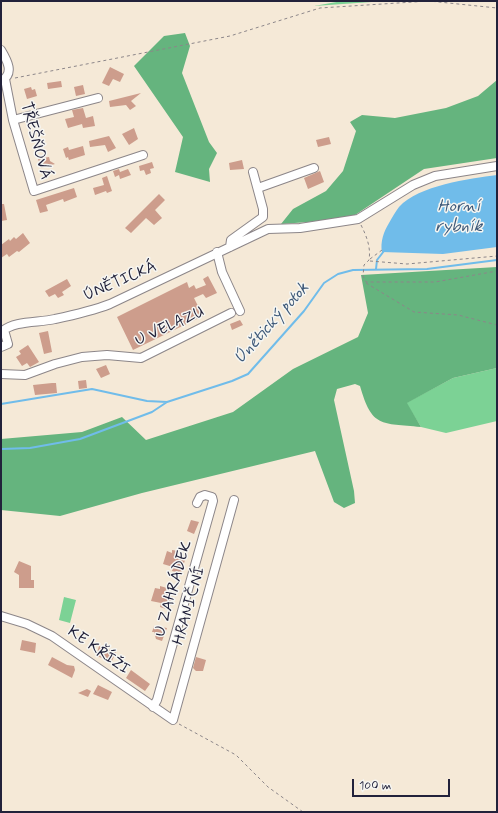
<!DOCTYPE html>
<html>
<head>
<meta charset="utf-8">
<style>
  body { margin:0 }
  #map { position:relative; width:498px; height:813px; overflow:hidden; background:#f5e9d7; font-family:Mynerve,sans-serif }
  canvas { display:block }
  .frame { position:absolute; inset:0; border:2px solid #22223b; pointer-events:none }
  .scale { position:absolute; left:352px; top:779px; width:98px; height:18px; box-sizing:border-box; border:2px solid #22223b; border-top:0; padding-left:5px; font-size:12px; line-height:14px; white-space:nowrap; color:#22223b; -webkit-text-stroke:3px #f6f6f2; paint-order:stroke }
</style>
</head>
<body>
<div id="map">
<canvas width="498" height="813"></canvas>
<div class="frame"></div>
<div class="scale">100 m</div>
</div>
<script>
const context = document.querySelector('canvas').getContext('2d');
context.lineJoin = 'round';
function fill(path, color) { context.fillStyle = color; context.fill(path, 'evenodd'); }
function trace(path, color, width, dash) { context.strokeStyle = color; context.lineWidth = width; context.lineCap = dash ? 'butt' : 'round'; context.setLineDash(dash || []); context.stroke(path); }
function drawText(font, color, halo, rows, align = 'center') {
  context.font = font + ' Mynerve,sans-serif'; context.lineWidth = 3; context.setLineDash([]); context.textBaseline = 'middle'; context.strokeStyle = halo; context.fillStyle = color; for (const [text, x, y, turn = 0] of rows) {
    context.save(); context.translate(x, y); context.rotate((+turn || 0) * Math.PI / 180); context.textAlign = isNaN(turn) ? turn : align; if (halo) context.strokeText(text, 0, 0); context.fillText(text, 0, 0); context.restore();
  }
}
const green = new Path2D(`
  M342,1H386L314,6Z
  M497,368V421L446,433L421,427L406,403L453,378Z
  M64,597L76,600L70,623L59,620Z`);
const forest = new Path2D(`
  M185,33L190,46L182,73L209,142L217,153L209,169L210,182L175,172L183,137L134,66L164,36Z
  M497,80V158L424,169L349,219L281,224L293,209L326,191L343,171L356,131L350,122L362,115L395,118L446,108L478,96Z
  M497,267V368L453,378L407,403L421,427C381,423 372,428 360,386L355,384L337,389L334,400L354,491L355,503L344,508L334,502L315,451L142,493L60,516L1,510V439L82,432L122,417L146,440L233,412L293,369L358,337L368,313L361,275Z`);
const water = new Path2D(`
  M497,175V247L443,254L382,252C380,242 384,231 389,223C392,218 395,212 399,207C419,185 469,179 497,175Z`);
const stream = new Path2D(`
  M376,269L377,260L384,251
  M1,404L92,389L147,401L167,402
  M1,449L30,448L80,439L152,412L167,402L232,381L248,374L304,311L324,283L338,274L353,270L427,269L497,260`);
const building = new Path2D(`
  M110,67L124,74L120,82L113,79L109,86L102,83Z
  M61,81L62,87L48,89L47,83Z
  M83,85L85,94L76,96L74,87Z
  M31,87L32,90L35,89L37,96L27,99L24,89Z
  M141,93L131,101L136,106L130,110L126,105L110,107L109,101Z
  M83,108L86,118L93,116L95,126L83,128L82,124L68,128L65,119L74,117L72,110Z
  M134,128L138,139L129,145L122,134Z
  M109,136L116,148L108,152L105,145L90,147L89,141Z
  M329,137L331,144L318,147L316,140Z
  M83,146L85,155L69,160L68,157L66,158L63,149L68,147L69,150Z
  M49,157L50,161L55,164L41,168L38,159Z
  M242,160L244,169L230,170L229,163Z
  M152,162L154,168L150,169L151,173L146,175L144,170L140,171L139,166Z
  M119,169L120,172L128,169L131,175L120,179L119,175L115,177L113,171Z
  M320,171L324,182L308,189L304,178Z
  M107,176L112,191L107,193L106,191L95,195L93,188L104,185L102,178Z
  M74,188L77,197L64,202L63,199L46,205L48,211L40,213L36,200Z
  M159,194L165,200L155,210L162,218L154,225L146,218L131,233L125,228Z
  M1,204H4L7,220L1,221Z
  M23,233L30,243L19,252L17,251L9,257L7,254L1,258V245L9,239L10,241L14,237L16,239Z
  M208,276L217,293L206,298L203,294L194,298L203,316L133,350L117,317L187,282L189,288L194,285L196,289L206,285L203,279Z
  M67,279L71,286L62,292L64,295L58,298L55,294L49,297L45,291Z
  M240,320L243,325L232,330L230,324Z
  M48,331L52,352L44,354L39,333Z
  M28,345L39,362L30,367L27,363L22,366L16,357L21,354L19,351Z
  M106,365L110,374L101,378L96,369Z
  M86,380L87,388L79,389L78,381Z
  M52,383H56L57,393L35,395L33,385Z
  M191,520L199,522L194,534L187,531Z
  M172,550L179,551L178,555L182,556L181,560H185L181,573L172,571L173,567L163,564L167,551L172,553Z
  M19,561L31,566V580H34V588H19V575L14,572Z
  M160,586L167,588L166,592L170,593L169,596L173,597L169,610L160,607L161,603L151,601L155,588L160,589Z
  M154,626L167,628L162,641L156,639L154,632H152Z
  M22,640L36,643L35,653L20,650Z
  M99,646L116,652L112,661L96,656Z
  M52,657L67,665L74,666L75,670L72,678L48,665Z
  M196,657L206,660L203,671H196L193,668Z
  M131,670L150,684L145,691L126,678Z
  M98,685L112,692L108,700L93,694Z
  M87,689L91,691L88,697L78,693Z`);
const path = new Path2D(`
  M15,78L230,36L320,8L429,1L497,8
  M361,225C367,237 371,248 369,260L364,265L363,276L366,282H435L497,271
  M370,259L382,250
  M370,261L407,264L497,256
  M366,283L414,312L458,315L497,325
  M179,724L236,755L268,787L303,812`);
const minor = new Path2D(`
  M1,50C7,60 15,74 1,81
  M5,79L13,120L34,191L143,155
  M13,120L98,98
  M258,188L314,168
  M230,247L231,240L263,217V209L253,172
  M217,252L222,272L240,311
  M1,332C15,320 38,323 55,319C74,315 92,311 110,304L268,229L300,228L358,219L413,185L435,176L497,166
  M1,347L8,344L4,330
  M1,374L25,375L55,364L82,357L107,355L141,358L231,313
  M1,616L27,624L52,636L173,720L234,500
  M153,707L157,700L213,501L212,497L205,495L200,497L197,503`);
const streetNames = [
  ["TŘEŠŇOVÁ",35,141,75],
  ["ÚNĚTICKÁ",120,282,-23],
  ["U VELAZU",170,327,-24],
  ["U ZAHRÁDEK",174,589,-74],
  ["HRANIČNÍ",190,606,-74],
  ["KE KŘÍŽI",98,651,35]
];
const waterNames = [
  ["Horní",459,207],
  ["rybník",459,227],
  ["Únětický potok",272,324,-48]
];
fill(green, '#7cd295');
fill(forest, '#65b47e');
fill(water, '#70bcea');
trace(stream, '#70bcea', 2);
fill(building, '#cd9d8c');
trace(minor, '#8c8689', 10);
trace(path, '#8c8689', 1, [3, 3]);
trace(minor, '#fff', 8);
drawText('16px', '#22223b', '#f6f6f2', streetNames);
drawText('italic 17px', '#3d5878', '#f6f6f2', waterNames);
</script>
</body>
</html>
